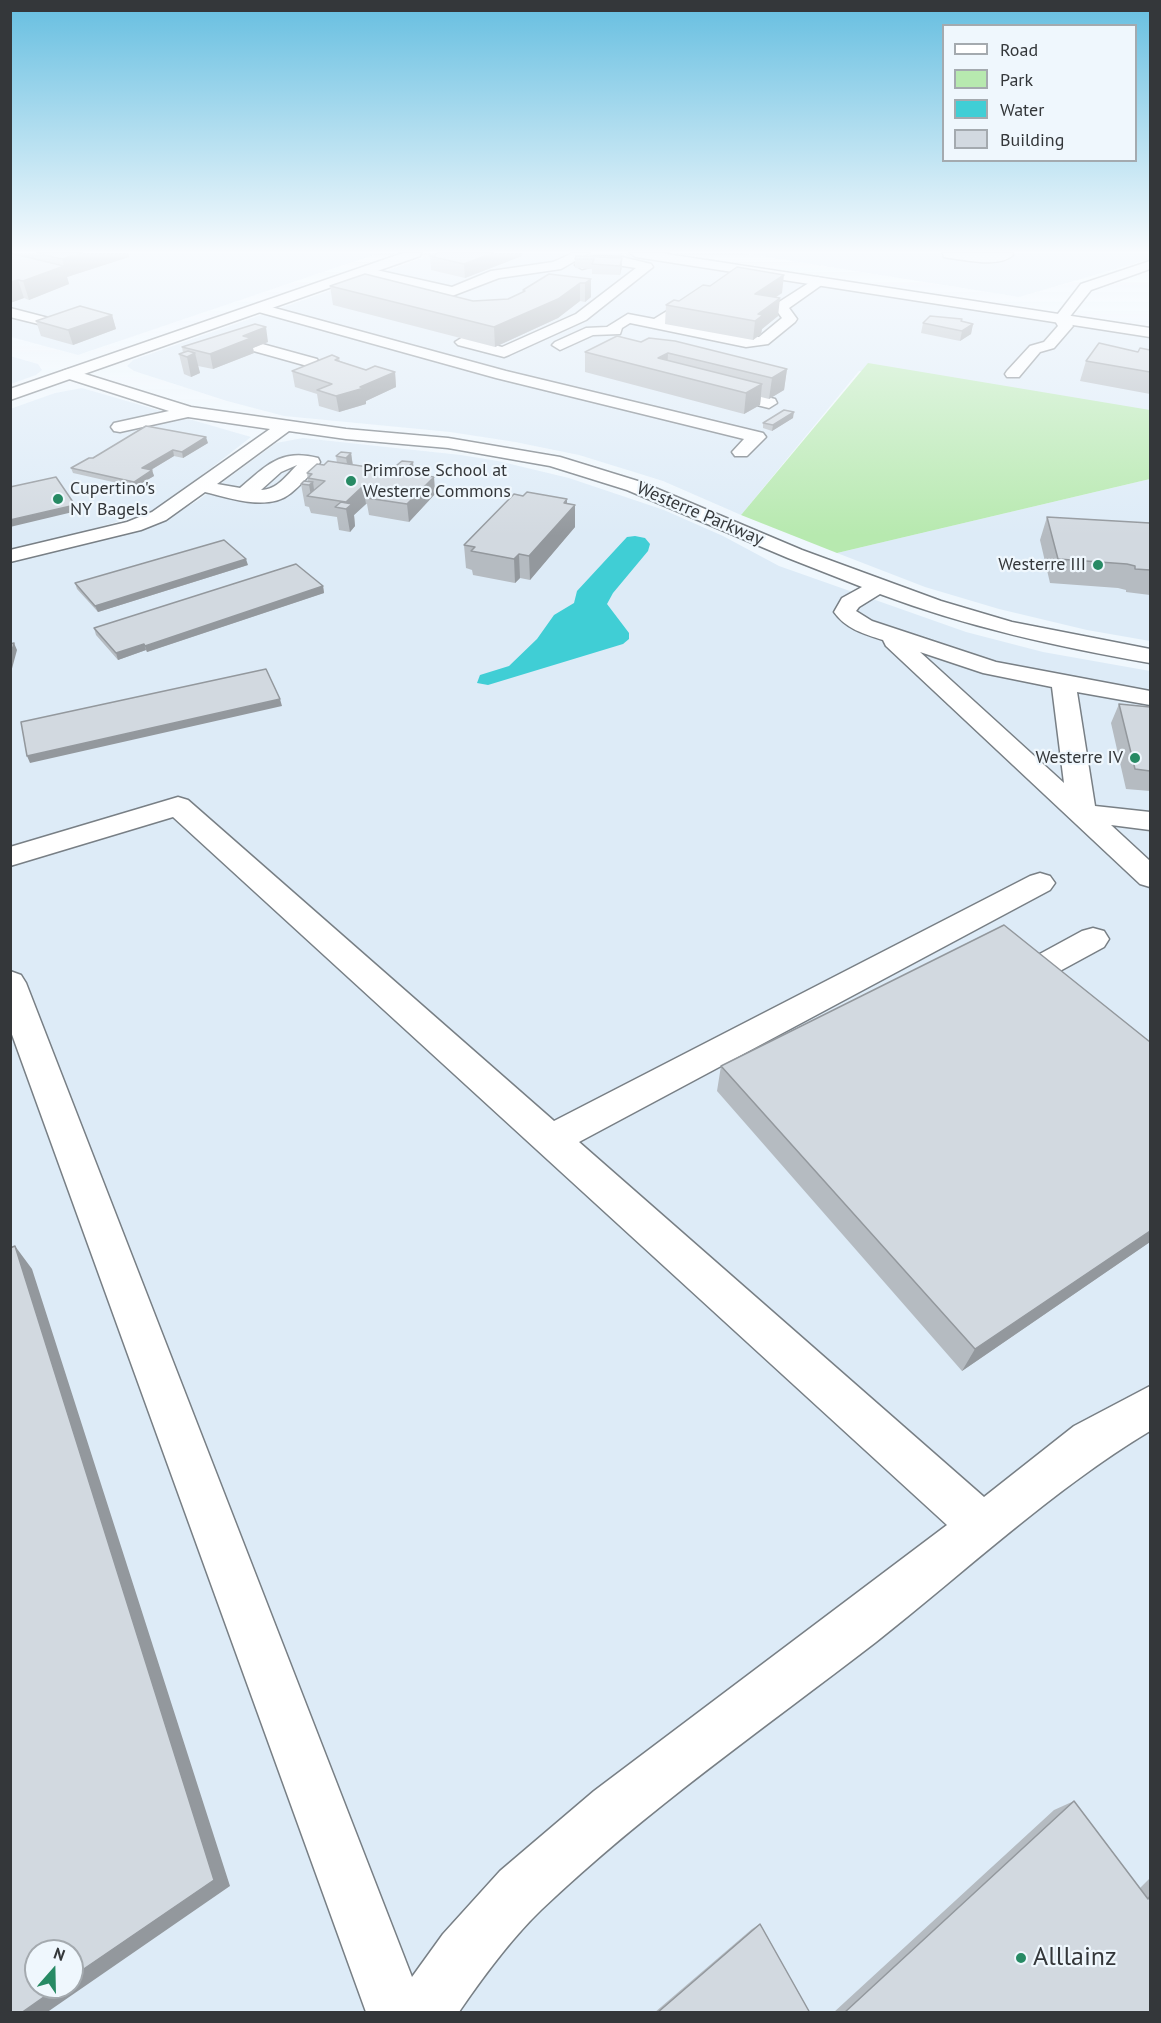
<!DOCTYPE html>
<html>
<head>
<meta charset="utf-8">
<style>
  body { margin:0 }
  #map { position:relative; width:1161px; height:2023px; overflow:hidden; background:#eff7fd; font-family:"PT Sans",sans-serif }
  canvas { display:block }
  .frame { position:absolute; inset:0; border:12px solid #34373a; pointer-events:none }
  .legend { position:absolute; left:942px; top:24px; width:195px; height:138px; box-sizing:border-box; background:#eff7fd; border:2px solid #a4aaaf; margin:0; padding:8px 10px; list-style:none; font-size:18px; color:#34373a }
  .legend li { display:flex; align-items:center; gap:12px; height:30px }
  .legend b { width:30px; border:2px solid #a4aaaf }
  .north { position:absolute; left:24px; top:1939px; width:60px; height:60px; box-sizing:border-box; background:#eff7fd; border:2px solid #a4aaaf; border-radius:50%; rotate:20deg; font-size:16px; font-weight:700; line-height:24px; text-align:center; color:#34373a }
  .north::after { content:''; display:block; margin:auto; width:21px; height:27px; background:#278a64; clip-path:polygon(50% 0,100% 100%,50% 72%,0 100%) }
</style>
</head>
<body>
<div id="map">
<canvas width="1161" height="2023"></canvas>
<div class="frame"></div>
<ul class="legend">
<li><b style="height:8px;background:#fff"></b>Road</li>
<li><b style="height:16px;background:#b7e9af"></b>Park</li>
<li><b style="height:16px;background:#40ced5"></b>Water</li>
<li><b style="height:16px;background:#d2d9e0"></b>Building</li>
</ul>
<div class="north">N</div>
</div>
<script>
const context = document.querySelector('canvas').getContext('2d');
context.lineJoin = 'round';
function fill(path, color) { context.fillStyle = color; context.fill(path, 'evenodd'); }
function trace(path, color, width, dash) { context.strokeStyle = color; context.lineWidth = width; context.lineCap = dash ? 'butt' : 'round'; context.setLineDash(dash || []); context.stroke(path); }
function drawText(font, color, halo, rows, align = 'center') {
  context.font = font + ' "PT Sans",sans-serif'; context.lineWidth = 4.5; context.setLineDash([]); context.textBaseline = 'middle'; context.strokeStyle = halo; context.fillStyle = color; for (const [text, x, y, turn = 0] of rows) {
    context.save(); context.translate(x, y); context.rotate((+turn || 0) * Math.PI / 180); context.textAlign = isNaN(turn) ? turn : align; if (halo) context.strokeText(text, 0, 0); context.fillText(text, 0, 0); context.restore();
  }
}
const built = new Path2D(`
  M10,253H379L78,355L11,337Z
  M437,253H614L1150,338V413L859,371L741,515L663,481L579,455L515,442L450,432L284,416L227,401L134,371L127,366L133,360Z
  M742,253H1150V259L1019,297Z
  M10,356L38,364L42,370L36,375L11,384Z
  M82,388L251,437L157,510L39,545L11,551L10,409L55,393Z
  M303,438L461,455L498,461L569,478L664,510L723,536L779,566L966,632L1043,652L1150,671V2012H11V561L107,539L170,516L197,501L276,443ZM36,1951H72V1987H36Z
  M1150,479V641L1087,630L999,609L925,587L837,553Z`);
const green = new Path2D(`
  M868,363L1150,410V479L837,553L741,515Z`);
const water = new Path2D(`
  M635,536L645,538L650,544L648,551L613,593L607,604L629,633V639L623,644L488,685L477,683L480,675L509,666L537,639L554,615L574,603L577,591L627,537Z`);
const minor = new Path2D(`
  M573,253H589L561,269L499,278L431,304L424,300L439,292L358,274L356,271L363,267L452,287L491,271L553,262Z
  M943,253H1012L1013,255C999,268 967,260 949,258L944,257Z
  M596,256L622,257L651,264L653,267L586,320L509,355L504,357L458,345L455,342L463,337L502,347L576,314L636,268L604,263L582,269L575,265L583,259Z
  M1150,261V269L1091,290L1068,319L1073,326L1054,348L1040,352L1019,377H1007L1005,374L1007,371L1030,346L1044,342L1058,326L1054,319L1081,284Z
  M818,277L825,281L823,284L789,308L797,319L795,322L768,344L746,347L630,323L622,328L620,334L593,335L560,350L552,345L555,342L586,328L607,327L628,314L654,319L703,289L708,290L710,293L708,296L669,322L746,337H759L782,318L774,307L776,304Z
  M260,304L506,371L763,433L766,437L747,456H735L732,452L744,439L496,378L255,311L253,308Z
  M10,308L64,322L66,325L59,329L10,317Z
  M255,342L317,359L319,362L311,367L250,350L247,347L250,344Z
  M69,369L191,407L346,429L448,438L560,457L641,482L802,550L941,601L1012,622L1150,649V663C1058,647 968,627 880,594L859,607L856,611L872,621L996,662L1150,691V705L1077,692L1095,806L1150,812V830L1111,825L1150,861V887L1140,884L886,646L883,640C864,634 846,629 834,612L842,598L862,587L788,558L627,490L550,466L448,448L346,439L289,431L217,484L240,488C266,466 281,448 318,458L320,462L318,466C309,475 301,485 291,493C268,512 230,498 205,492L166,520L141,530L10,562V550L127,522L152,512L270,429L188,417L120,432L114,431L111,427L114,423L169,411L63,377L61,374L63,371ZM297,465C287,475 277,490 261,490L281,472ZM920,652L983,673L1052,687L1064,783Z
  M718,385L775,399L777,403L769,408L712,394L710,390L712,386Z
  M178,797L188,800L554,1121L1030,876L1040,873L1050,876L1055,883L1050,890L579,1142L984,1497L1074,1426L1150,1386V1431C1052,1490 966,1571 876,1642C763,1729 645,1811 541,1910C510,1940 483,1977 459,2012H366L10,1029V971L21,975L26,983L412,1977L443,1934L500,1871L594,1791L947,1525L173,817L10,866V847Z
  M1093,928L1104,931L1109,939L1104,947L1036,984L1025,988L1014,984L1009,976L1014,968L1082,931Z`);
const major = new Path2D(`
  M403,253H421L420,256L10,400V389Z
  M630,253H660L1150,328V337L636,257Z`);
const wall = new Path2D(`
  M10,253H128L129,257L67,277L69,284L29,300L24,298L10,303Z
  M430,256H522L465,278L431,270Z
  M622,258V267L620,275L592,274V269L575,268V259Z
  M591,279V297L585,302L580,301L558,318L495,347L333,305L330,286L473,301L508,299L523,292V290Z
  M782,293L776,297L778,316L762,329L761,334L753,340L665,324L666,305L679,301Z
  M112,315L116,329L73,345L41,336L36,321Z
  M962,319V321L973,324L971,334L960,341L921,333L923,323Z
  M268,342L253,348L254,353L213,369L198,366L200,373L191,377L184,374L179,354L183,353L182,347Z
  M641,342L787,369L784,390L769,399L761,397L760,405L744,414L585,372V352Z
  M1150,350V394L1080,381L1086,361Z
  M339,358L340,361L366,370L395,372L396,387L366,401V404L339,412L319,406L317,394L295,387L292,371Z
  M793,418L772,431L763,428V423Z
  M208,443L183,458L174,456L151,470H152L154,476L135,487L73,473L71,468L93,458Z
  M351,453L353,465L398,472L397,465L413,462L414,474L434,477L435,494L409,522L369,515L367,504H366L354,515L355,526L350,532L339,530L337,517L311,513L309,507L305,506L301,484L308,481L307,473L324,465L337,463L336,456Z
  M567,503L575,505V527L530,580L520,578L515,583L473,575L472,570L466,568L464,545Z
  M1047,517L1150,523V595L1126,592V590L1118,588L1050,583L1040,540Z
  M248,565L98,612L77,589L75,583Z
  M323,586L324,593L147,652L146,650L118,660L96,635L94,628Z
  M1119,704L1150,707V791L1126,789L1111,723Z
  M721,1066L1150,1242L962,1371L717,1091Z
  M1074,1801L1140,1888L1150,1878V2013H833L1054,1810Z
  M760,1924L810,2013H654L752,1929Z`);
const shadedWall = new Path2D(`
  M82,253H128L129,257L67,277L69,284L29,300L23,281L64,266L62,259Z
  M493,253H522V256L465,278L464,264Z
  M622,258V267L620,275V266Z
  M784,275L782,293L753,312L755,294Z
  M591,279V297L585,302V283Z
  M18,280L24,298L10,303V282Z
  M580,283V301L558,318L495,347L494,327Z
  M780,298L778,316L762,329L761,334L753,340L755,321L758,314Z
  M112,315L116,329L73,345L68,330Z
  M973,324L971,334L960,341L962,331Z
  M266,327L268,342L253,348L254,353L213,369L210,354L243,336Z
  M195,353L200,373L191,377L187,357Z
  M668,353L667,373L658,358Z
  M787,369L784,390L769,399L772,378Z
  M395,372L396,387L366,401V404L339,412L336,396Z
  M762,384L760,405L744,414L746,393Z
  M794,412L793,418L772,431L773,425Z
  M206,437L208,443L183,458L182,452Z
  M173,450L174,456L144,474L142,468Z
  M351,453L354,475L350,480L346,458Z
  M413,462L415,485L411,489L408,467Z
  M152,470L154,476L135,487L134,482Z
  M434,477L435,494L409,522L407,504Z
  M313,482L315,497L311,496L309,485Z
  M363,486L366,504L354,515L355,526L350,532L346,509L347,508L346,502Z
  M567,499V513L575,505V527L530,580L529,556Z
  M75,505L77,511L10,527V520Z
  M519,554L520,578L515,583L514,559Z
  M246,559L248,565L98,612L95,606Z
  M323,586L324,593L147,652L145,646Z
  M14,643L17,650L10,676V658Z
  M144,644L146,650L118,660L116,653Z
  M280,699L282,706L30,763L27,756Z
  M1150,1231V1242L962,1371L975,1349Z
  M15,1246L32,1269L230,1886L46,2013H21L58,1987H72V1977Z`);
const building = new Path2D(`
  M10,253L64,266L23,281L18,280L10,282Z
  M37,253H82L62,259Z
  M439,253H493L464,264L430,256Z
  M576,256L622,258L620,266L592,264L594,259H575Z
  M737,267L784,275L755,294L780,298L758,314L763,315L755,321L666,305L674,300L679,301L703,285L710,286Z
  M365,274L473,301L508,299L525,291L523,290L549,274L591,279L585,283H580L558,299L494,327L330,286Z
  M80,306L112,315L68,330L36,321Z
  M930,316L962,319L961,321L973,324L962,331L923,323Z
  M255,324L266,327L243,336L251,338L210,354L182,347Z
  M617,336L641,342L649,338L675,341L787,369L772,378L668,353L658,358L762,384L746,393L585,352Z
  M1099,343L1138,352L1140,348L1150,350V372L1086,361Z
  M188,351L195,353L187,357L179,354Z
  M332,355L339,358L335,360L366,370L375,366L395,372L360,387L364,388L336,396L317,390L332,384L292,371Z
  M784,410L794,412L773,425L763,423Z
  M146,426L206,437L182,452L173,450L142,468L152,470L134,482L71,468L89,458H93Z
  M341,452L351,453L346,458L336,456Z
  M328,461L434,477L407,504L367,498L375,490L381,489L363,486L346,502L307,496L325,481L308,478L312,474L307,473L317,464L324,465ZM391,490L409,493L407,495L389,492Z
  M402,461L413,462L408,467L397,465Z
  M56,477L75,505L10,520V487Z
  M304,481L313,482L309,485L301,484Z
  M527,492L567,499L564,503L575,505L529,556L519,554L514,559L471,551L475,547L464,545L514,494L523,496Z
  M341,502L352,504L346,509L335,507Z
  M1047,517L1150,523V570L1135,569V566L1127,564L1058,559Z
  M224,540L246,559L95,606L75,583Z
  M296,564L323,586L145,646L144,644L116,653L94,628Z
  M14,643L10,658V644Z
  M266,669L280,699L27,756L21,722Z
  M1119,704L1150,707V771L1135,769Z
  M1004,925L1150,1042V1231L975,1349L721,1066Z
  M15,1246L214,1880L72,1977V1951H36V1987H58L21,2013H10V1248Z
  M1074,1801L1148,1899L1150,1896V2013H844Z
  M760,1924L810,2013H657Z`);
const markers = [
  [351,481,6,"#278a64"],
  [58,499,6,"#278a64"],
  [1098,565,6,"#278a64"],
  [1135,758,6,"#278a64"],
  [1021,1958,6,"#278a64"]
];
const farPoinames = [
  ["Primrose School at",363,471],
  ["Westerre Commons",363,492],
  ["Cupertino's",70,489],
  ["NY Bagels",70,510],
  ["Westerre III",1086,565,"right"],
  ["Westerre IV",1123,758,"right"]
];
const farStreetnames = [
  ["Westerre Parkway",700,514,23]
];
const nearPoinames = [
  ["Alllainz",1033,1958]
];
fill(built, '#ddebf7');
fill(green, '#b7e9af');
fill(water, '#40ced5');
trace(minor, '#787f85', 3);
trace(major, '#787f85', 3);
fill(minor, '#fff');
fill(major, '#fff');
fill(wall, '#b5bbc1');
fill(shadedWall, '#93989d');
fill(building, '#d2d9e0');
trace(building, '#93989d', 1.5);
const sky = context.createLinearGradient(0, 0, 0, 536);
sky.addColorStop(0, '#65bee0');
sky.addColorStop(0.47, '#f8fbfe');
sky.addColorStop(1, '#f8fbfe00');
context.fillStyle = sky;
context.fillRect(0, 0, 1161, 536);
for (const [x, y, r, color] of markers) { const dot = new Path2D(); dot.arc(x, y, r, 0, 2 * Math.PI); context.fillStyle = color; context.fill(dot); trace(dot, '#eff7fd', 2); }
drawText('18px', '#34373a', '#eff7fd', farPoinames, 'left');
drawText('18px', '#34373a', '#eff7fd', farStreetnames);
drawText('26px', '#34373a', '#eff7fd', nearPoinames, 'left');
</script>
</body>
</html>
